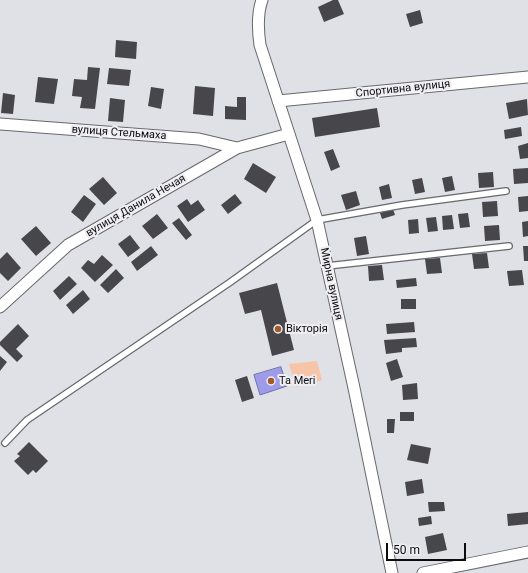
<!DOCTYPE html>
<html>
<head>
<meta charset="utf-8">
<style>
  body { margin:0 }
  #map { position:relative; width:528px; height:573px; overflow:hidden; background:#e0e1e6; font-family:Roboto,sans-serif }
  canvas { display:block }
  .scale { position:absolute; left:386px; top:543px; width:80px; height:18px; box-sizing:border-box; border:2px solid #0c0c0d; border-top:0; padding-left:5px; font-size:12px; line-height:14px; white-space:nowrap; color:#0c0c0d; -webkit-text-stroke:3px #eeeef3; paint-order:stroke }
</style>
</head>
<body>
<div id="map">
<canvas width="528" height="573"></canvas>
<div class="scale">50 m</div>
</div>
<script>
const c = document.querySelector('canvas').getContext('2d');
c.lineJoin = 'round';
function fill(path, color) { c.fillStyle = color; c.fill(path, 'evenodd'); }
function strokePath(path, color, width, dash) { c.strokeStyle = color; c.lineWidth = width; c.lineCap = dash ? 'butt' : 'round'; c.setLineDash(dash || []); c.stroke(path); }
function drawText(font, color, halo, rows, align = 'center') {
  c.font = font + ' Roboto,sans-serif'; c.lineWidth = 4; c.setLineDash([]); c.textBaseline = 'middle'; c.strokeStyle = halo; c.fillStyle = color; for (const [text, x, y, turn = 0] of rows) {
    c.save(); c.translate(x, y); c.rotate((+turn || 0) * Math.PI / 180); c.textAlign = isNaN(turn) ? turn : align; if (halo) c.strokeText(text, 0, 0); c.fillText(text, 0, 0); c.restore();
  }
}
fill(new Path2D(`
  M317 361 322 380 296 387 289 364Z`), '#f6c4a6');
const water = new Path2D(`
  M281 367 287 386 260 395 254 375Z`);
fill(water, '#9e9be9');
strokePath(water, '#7270a7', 1);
fill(new Path2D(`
  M333 0H338L344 14 324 22 318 7Z
  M420 10 423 23 410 27 406 14Z
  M116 40 137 42 136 59 115 57Z
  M88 67 100 68 95 109 80 108 82 97 72 96 74 79 87 80Z
  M109 68 131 70 129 86 107 84Z
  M38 77 58 79 54 104 35 102Z
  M195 86 215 88 213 116 193 114Z
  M151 87 164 89 161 109 148 106Z
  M3 93 15 95 13 114 1 113Z
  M237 97H246V120L225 119V106L237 107Z
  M110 98 125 100 123 122 108 121Z
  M527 99 528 115 509 119 506 103Z
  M377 108 380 127 315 137 312 118Z
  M521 127 522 136 505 139 504 130Z
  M528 143V158L520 159 518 146Z
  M333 149 340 167 331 171 324 152Z
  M253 163 276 177 266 193 244 179Z
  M528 168V183L514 184 513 169Z
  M493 172 494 187 479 188 478 173Z
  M452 176 455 190 445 192 442 178Z
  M103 177 117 193 104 205 89 189Z
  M422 178 425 192 415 194 412 180Z
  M389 184 392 198 382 200 379 187Z
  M356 191 360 205 346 210 341 195Z
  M235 194 242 203 228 214 221 205Z
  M84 195 96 204 83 222 71 212Z
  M528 196V211L519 212 518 197Z
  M187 199 191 205 198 200 205 210 188 222 177 206Z
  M497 201 498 216 483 217 482 202Z
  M393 209 395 215 382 219 380 213Z
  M468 213 470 227 460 228 458 214Z
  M157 214 168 228 153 239 142 226Z
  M452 215 454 229 443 230 442 216Z
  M436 217 438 231 428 232 426 218Z
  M179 218 192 235 186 240 172 223Z
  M418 219 419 233 409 234 408 220Z
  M528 221V236L523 237 522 222Z
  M499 225 500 240 485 241 484 226Z
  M36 226 51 243 36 256 21 239Z
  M130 235 140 248 128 257 118 244Z
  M366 236 369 254 357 256 354 238Z
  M151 246 158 255 137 271 131 262Z
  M523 246H528V261H524Z
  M7 252 21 268 8 281 0 273V259Z
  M487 253 489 268 474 269 472 254Z
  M102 255 113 265 95 282 81 268 88 260 94 264Z
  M440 258 442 273 427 274 425 259Z
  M382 265 384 280 369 281 368 266Z
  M116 269 124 278 108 293 100 285Z
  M522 270 524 285 509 286 507 271Z
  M69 276 77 284 60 300 53 291Z
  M416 278 417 286 397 288 396 280Z
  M277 283 294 350 272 356 261 310 245 314 239 293Z
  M83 290 90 299 73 314 66 305Z
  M401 299H416V309H401Z
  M414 322 415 332 387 334 386 324Z
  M18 324 29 336 16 349 23 356 17 362 0 345V342Z
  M416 338 417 347 402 348V352L386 354 384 340Z
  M0 356 7 362 0 371Z
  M397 359 403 377 391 381 386 363Z
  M247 376 254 398 242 402 235 380Z
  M417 383 418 399 403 400 402 385Z
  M400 412H414V421H400Z
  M387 419H395L394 433H387Z
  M29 442 48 461 36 473 33 470 28 475 14 461 20 456 17 454Z
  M411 444 431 448 428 464 407 460Z
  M422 479 424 493 407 496 405 482Z
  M428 502H444L445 511 429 512Z
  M528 512V524L508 526 507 514Z
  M431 516 432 524 419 526 418 518Z
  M443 533 447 550 428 554 425 537Z`), '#47474b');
const service = new Path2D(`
  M327 266 509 246
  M5 443 27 420 229 283 317 220 402 205 506 191`);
const minor = new Path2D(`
  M262 0C257 14 258 31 260 45L317 220 354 388 392 573
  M278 101 528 77
  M0 124 199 139 237 148
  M0 307 68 245 237 148 289 134
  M423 573 528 552`);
strokePath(service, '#68686d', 8);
strokePath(minor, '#68686d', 13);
strokePath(service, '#fff', 5.5);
strokePath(minor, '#fff', 11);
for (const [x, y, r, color] of [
  [278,329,4,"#9f5b2d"],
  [271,381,4,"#9f5b2d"]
]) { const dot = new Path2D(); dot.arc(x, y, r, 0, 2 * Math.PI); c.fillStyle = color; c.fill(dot); strokePath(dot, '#eeeef3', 1.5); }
drawText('11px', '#0c0c0d', '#eeeef3', [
  ["Спортивна вулиця",403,89,-6],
  ["вулиця Стельмаха",119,133,4],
  ["вулиця Данила Нечая",136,206,-30],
  ["Мирна вулиця",331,284,78]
]);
drawText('11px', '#0c0c0d', '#eeeef3', [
  ["Вікторія",286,329],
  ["Ta Meri",279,381]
], 'left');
</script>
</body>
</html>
